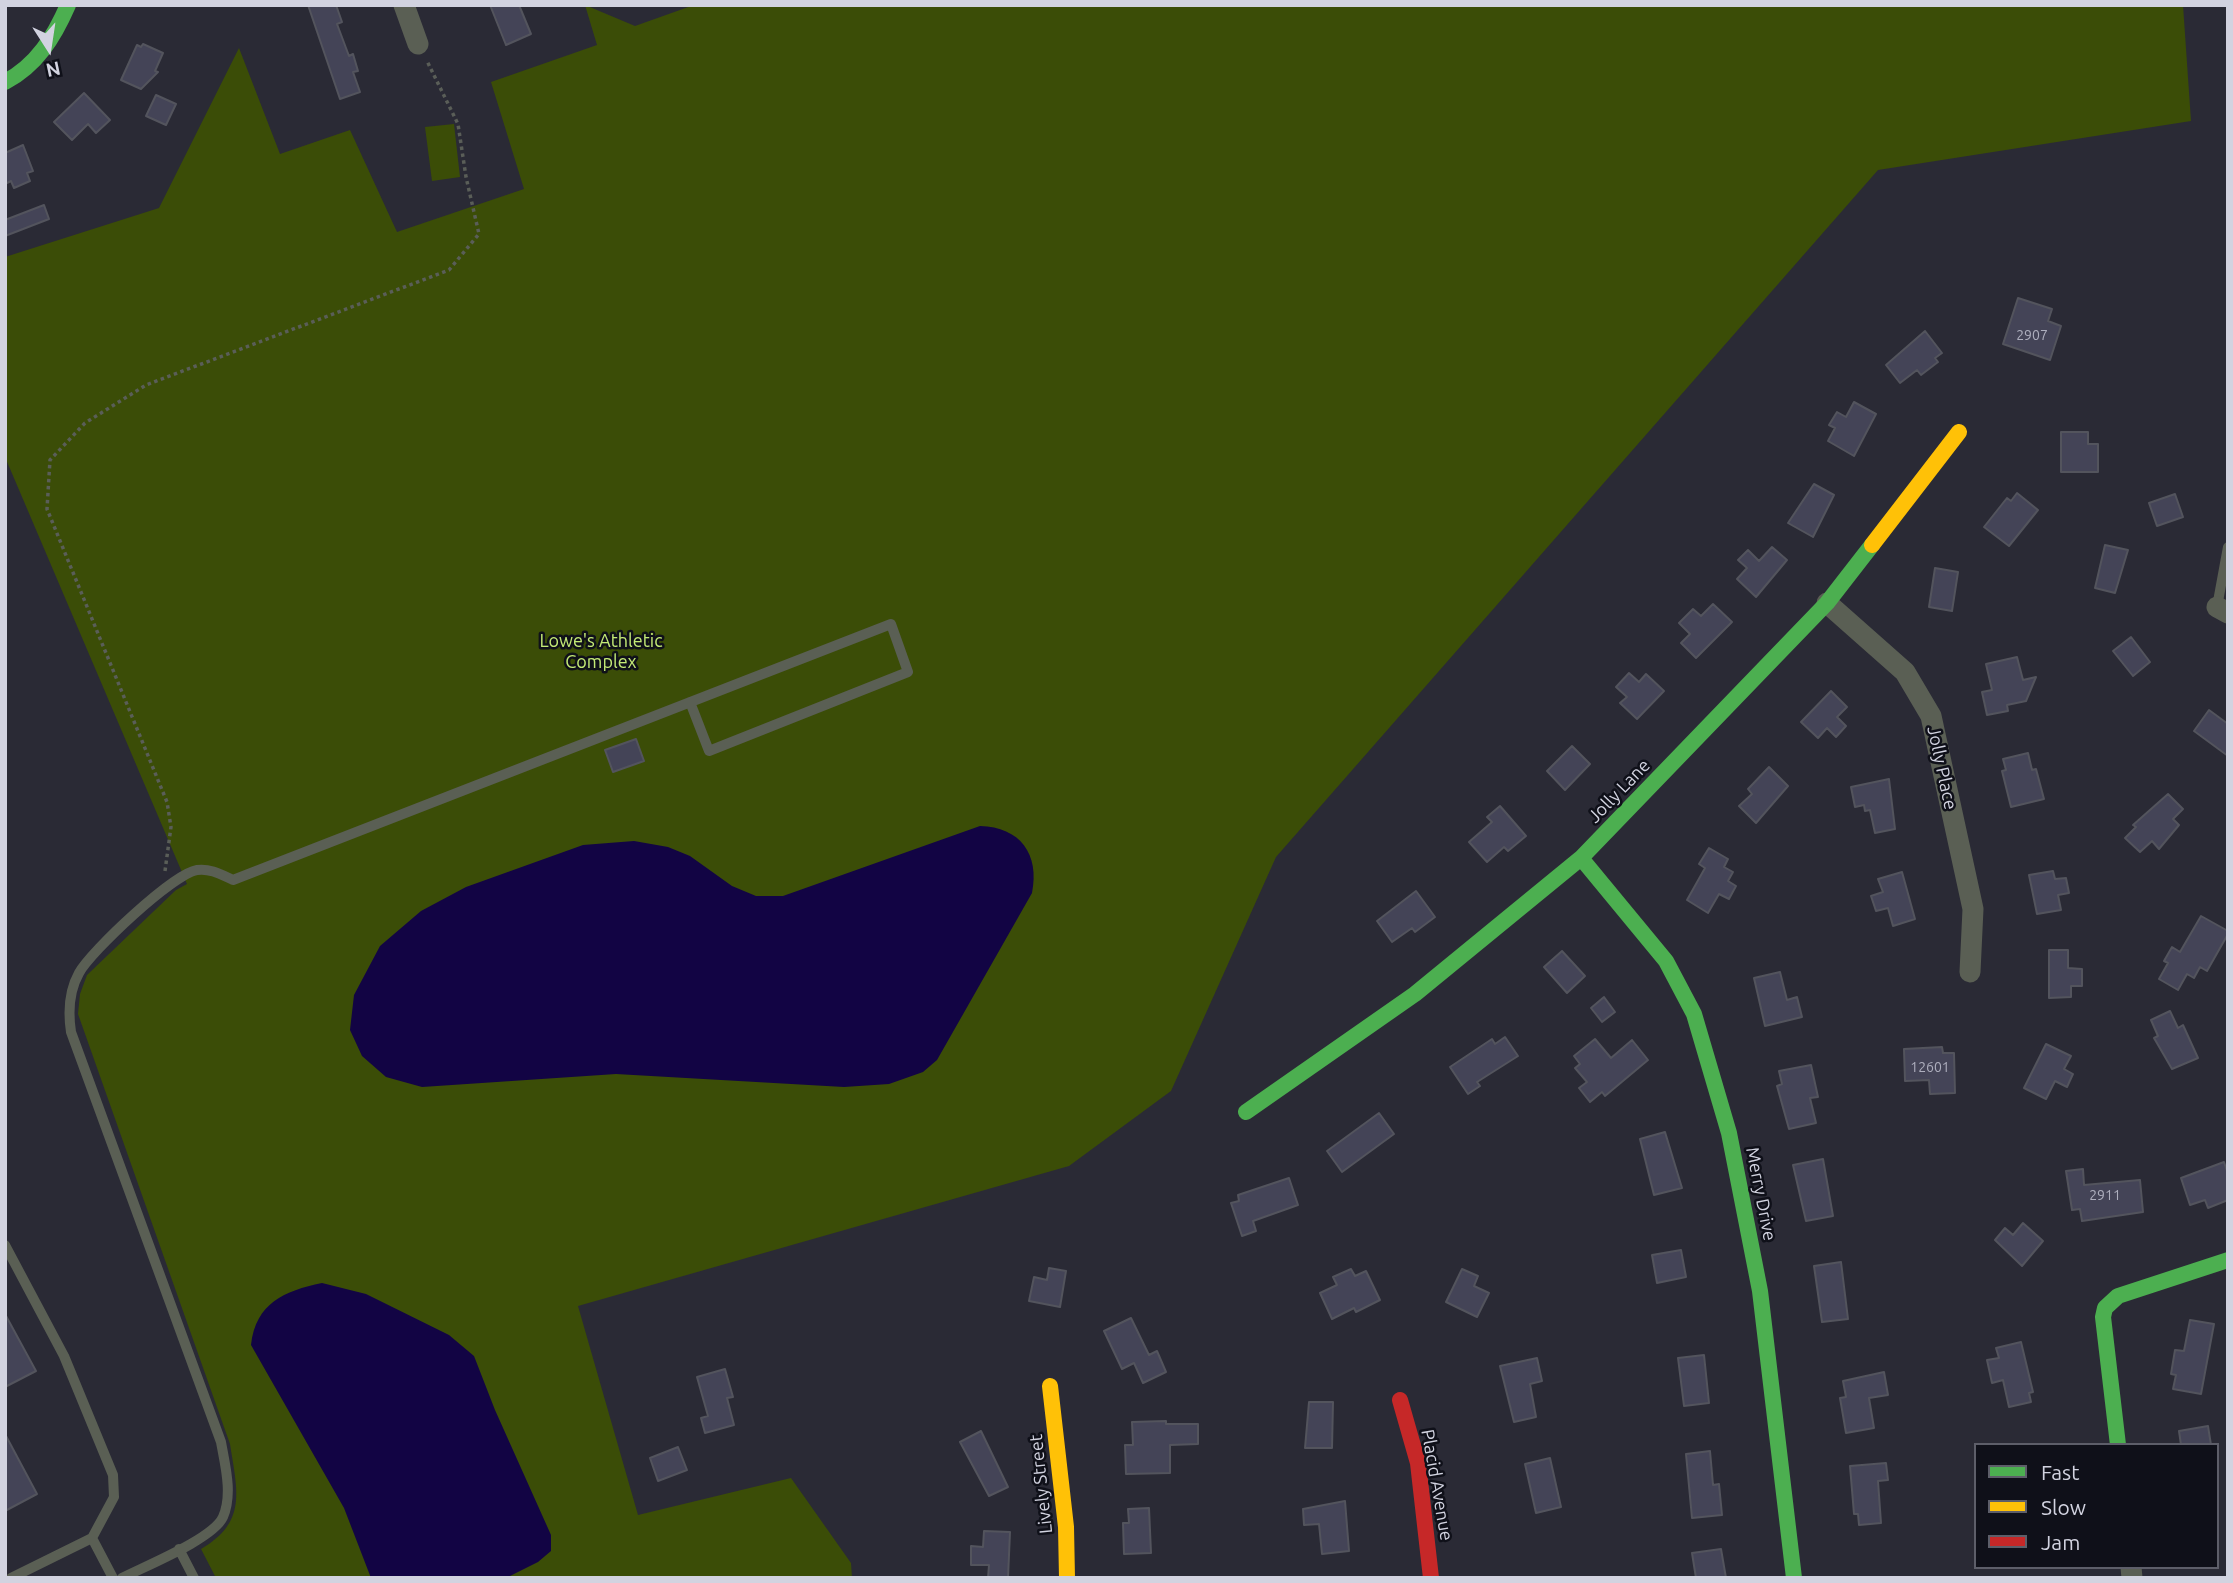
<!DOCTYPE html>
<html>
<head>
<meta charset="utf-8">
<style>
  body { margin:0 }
  #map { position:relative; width:2233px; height:1583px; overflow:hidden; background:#2a2a35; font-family:Ubuntu,sans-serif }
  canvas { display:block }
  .frame { position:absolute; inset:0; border:7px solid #d2d3e0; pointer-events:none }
  .legend { position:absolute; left:1974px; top:1443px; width:245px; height:126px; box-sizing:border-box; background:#0f1019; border:2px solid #5d5e69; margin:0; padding:9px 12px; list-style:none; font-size:21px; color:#d2d3e0 }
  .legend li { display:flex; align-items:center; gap:14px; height:35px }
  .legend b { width:35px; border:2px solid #5d5e69 }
  .north { position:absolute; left:14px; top:14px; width:70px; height:70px; -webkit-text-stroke:5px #0f1019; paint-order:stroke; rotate:168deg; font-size:19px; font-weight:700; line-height:28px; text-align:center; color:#d2d3e0 }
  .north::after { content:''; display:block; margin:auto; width:24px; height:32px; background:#d2d3e0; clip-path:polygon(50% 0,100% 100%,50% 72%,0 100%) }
</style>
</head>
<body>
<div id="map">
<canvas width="2233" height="1583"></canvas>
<div class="frame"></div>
<ul class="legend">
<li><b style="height:9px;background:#4caf50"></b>Fast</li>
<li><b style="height:9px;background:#ffc107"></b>Slow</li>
<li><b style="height:9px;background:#c62828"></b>Jam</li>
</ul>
<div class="north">N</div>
</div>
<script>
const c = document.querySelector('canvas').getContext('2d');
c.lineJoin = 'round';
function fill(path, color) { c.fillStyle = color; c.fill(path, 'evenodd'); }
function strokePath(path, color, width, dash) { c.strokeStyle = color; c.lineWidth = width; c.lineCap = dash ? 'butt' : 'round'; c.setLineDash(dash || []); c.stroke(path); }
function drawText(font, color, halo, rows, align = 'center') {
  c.font = font + ' Ubuntu,sans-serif'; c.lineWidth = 5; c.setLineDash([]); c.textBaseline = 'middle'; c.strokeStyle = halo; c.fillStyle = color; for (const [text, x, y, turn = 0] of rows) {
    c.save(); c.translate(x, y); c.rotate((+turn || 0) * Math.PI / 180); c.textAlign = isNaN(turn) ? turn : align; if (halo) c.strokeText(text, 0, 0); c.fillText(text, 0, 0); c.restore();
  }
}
fill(new Path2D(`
  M585 5 635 26 694 5H2183L2191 121 1878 170 1276 857 1171 1091 1069 1166 578 1306 638 1515 791 1478 851 1563 852 1578H216L201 1549C248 1522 237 1490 230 1444L78 1014 80 994 87 975 176 890 187 884 5 457V257L159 208 239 48 280 154 350 130 397 232 524 189 491 82 597 45Z
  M454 124 460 177 432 181 425 127Z`), '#3b4d07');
fill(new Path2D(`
  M980 826C1020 827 1040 854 1032 893L937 1060 923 1072 889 1084 844 1087 616 1074 422 1087 386 1077 362 1056 350 1030 354 995 380 946 421 911 466 887 583 845 634 841 668 847 690 856 732 886 756 896H783Z
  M322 1283 366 1294 449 1335 474 1356 495 1410 551 1535V1551L538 1562 506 1578H371L344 1508 251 1345C256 1303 284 1291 322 1283Z`), '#120444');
const building = new Path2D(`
  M308 5H336L342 22 337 24 349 56 353 54 358 71 353 72 360 92 340 99Z
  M490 5H519L531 34 506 45Z
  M143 44 163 53 155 71 158 72 141 89 121 80 137 45 141 47Z
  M84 93 110 120 96 133 88 124 72 140 54 122Z
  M156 95 176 104 166 125 146 116Z
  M23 145 33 171 27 173 30 181 14 188 11 181 5 184V153Z
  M44 205 49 219 5 236V220Z
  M2018 298 2052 309 2048 321 2061 326 2050 360 2003 344Z
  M1925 331 1942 353 1935 358 1938 362 1921 375 1917 370 1900 383 1886 365Z
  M1854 402 1876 414 1854 456 1828 441 1835 428 1829 425 1837 412 1846 417Z
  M2061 432H2088V444H2098V472H2061Z
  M1814 484 1834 495 1813 537 1788 523Z
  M2017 493 2038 510 2009 546 1984 527 2007 498 2011 501Z
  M2175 494 2183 517 2157 526 2149 503Z
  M2105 545 2128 550 2115 593 2095 588Z
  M1772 547 1787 560 1756 597 1737 579 1747 568 1738 560 1748 550 1759 561Z
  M1935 568 1958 572 1952 611 1929 607Z
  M1713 604 1732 622 1696 658 1681 643 1690 634 1679 623 1693 609 1701 616Z
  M2131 637 2150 662 2133 676 2113 651Z
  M2017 657 2023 680 2036 677 2026 701 2007 705 2008 711 1987 715 1982 692 1992 690 1986 664Z
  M1629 673 1639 682 1646 674 1664 691 1637 719 1620 703 1627 697 1616 687Z
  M1831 691 1847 707 1837 717 1846 726 1836 737 1827 728 1818 738 1801 722Z
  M2209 710 2228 724V756L2194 731Z
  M636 739 644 761 613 772 605 750Z
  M1572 746 1590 764 1565 790 1547 771Z
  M2028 753 2032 770 2036 769 2044 799 2011 807 2002 771 2006 770 2003 759Z
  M1769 767 1788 786 1756 823 1739 806 1752 794 1748 789Z
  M1889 779 1895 829 1875 833 1870 810 1865 811 1864 805 1855 807 1851 787Z
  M2168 794 2183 809 2173 819 2179 825 2159 849 2152 841 2140 852 2125 838 2136 827 2133 825Z
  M1500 806 1526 836 1508 851 1504 847 1487 862 1469 842 1492 822 1487 817Z
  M1709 848 1728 859 1724 867 1733 872 1728 881 1736 886 1729 899 1719 894 1708 913 1687 900 1705 868 1699 864Z
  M2053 871 2055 879 2066 878 2069 893 2058 895 2061 910 2037 914 2029 875Z
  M1902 872 1915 919 1893 926 1888 908 1876 911 1871 896 1883 892 1878 879Z
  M1416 891 1435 917 1415 932 1412 928 1392 942 1377 921Z
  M2201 916 2228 931V934L2207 971 2200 967 2194 978 2187 974 2178 990 2159 979 2168 963 2164 961 2172 947 2180 952Z
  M2049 950H2068V968L2082 969V986H2071V997L2049 998Z
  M1562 951 1585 976 1567 993 1544 967Z
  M1780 972 1787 1000 1797 997 1802 1017 1765 1026 1754 978Z
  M1604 997 1615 1012 1602 1022 1591 1008Z
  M2170 1011 2178 1028 2183 1025 2198 1058 2172 1069 2154 1038 2158 1036 2151 1020Z
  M1505 1037 1518 1056 1477 1082 1480 1086 1468 1094 1450 1067 1492 1039 1495 1044Z
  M1595 1039 1611 1058 1632 1040 1648 1060 1605 1096 1602 1092 1590 1102 1579 1088 1587 1082 1575 1068 1580 1064 1574 1056Z
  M2046 1044 2071 1056 2064 1069 2073 1074 2067 1087 2055 1081 2046 1099 2024 1088Z
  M1942 1047 1943 1053H1954L1955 1093 1930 1094 1929 1080 1905 1081 1904 1049Z
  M1811 1065 1818 1097 1810 1098 1816 1123 1789 1129 1777 1086 1782 1084 1779 1071Z
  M1379 1113 1394 1134 1342 1172 1327 1151Z
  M1665 1132 1682 1188 1654 1195 1640 1139Z
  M1823 1159 1833 1216 1806 1221 1793 1165Z
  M2224 1162 2228 1174V1200L2208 1208 2205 1200 2190 1205 2181 1178Z
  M2083 1169 2084 1185 2140 1180 2143 1212 2082 1221 2080 1209 2072 1210 2066 1171Z
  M1289 1178 1298 1205 1253 1221 1256 1231 1242 1236 1231 1203 1239 1201 1238 1195Z
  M2023 1223 2043 1241 2022 1266 1995 1240 2005 1228 2013 1235Z
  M1681 1250 1686 1277 1657 1283 1652 1255Z
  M1841 1262 1848 1319 1822 1322 1814 1266Z
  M1049 1268 1066 1271 1060 1307 1029 1301 1034 1277 1047 1280Z
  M1351 1269 1355 1276 1366 1271 1380 1300 1356 1312 1354 1308 1332 1319 1320 1293 1337 1285 1333 1277Z
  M1462 1269 1478 1276 1474 1286 1489 1293 1477 1317 1446 1302Z
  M5 1314 36 1371 5 1387Z
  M1131 1318 1149 1355 1157 1351 1166 1372 1143 1383 1134 1363 1122 1369 1104 1331Z
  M2190 1320 2214 1324 2201 1394 2173 1389 2176 1375 2171 1374 2175 1350 2184 1351Z
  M2021 1342 2033 1392 2029 1393 2031 1402 2009 1407 2003 1380 1992 1383 1987 1360 1999 1358 1996 1348Z
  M1704 1355 1709 1403 1684 1406 1678 1358Z
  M1537 1358 1542 1381 1530 1384 1536 1417 1514 1422 1500 1366Z
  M725 1369 733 1397 727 1398 734 1425 705 1433 701 1418 708 1416 697 1377Z
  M1884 1372 1888 1395 1869 1398 1874 1428 1846 1433 1840 1398 1846 1397 1843 1381Z
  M1309 1402H1333L1332 1448H1305Z
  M1166 1421V1424H1198V1444L1170 1445V1473L1126 1474 1125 1445H1133L1132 1422Z
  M2208 1426 2211 1445H2181L2179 1431Z
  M981 1431 1008 1487 989 1496 960 1442Z
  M5 1434 37 1494 5 1511Z
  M678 1447 687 1470 658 1481 650 1458Z
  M1710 1451 1713 1485 1719 1484 1722 1515 1692 1518 1686 1454Z
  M1550 1458 1561 1507 1536 1513 1525 1464Z
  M1886 1463 1888 1480 1878 1481 1881 1523 1859 1525 1858 1514H1854L1850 1466Z
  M1345 1501 1349 1551 1322 1554 1319 1524 1304 1525 1303 1509Z
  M1149 1508 1151 1553 1124 1554 1123 1523H1129L1128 1509Z
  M984 1531 1010 1532 1008 1578H988L989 1565H971V1546L983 1547Z
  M1721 1549 1726 1578H1696L1692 1553Z`);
fill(building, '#444457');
strokePath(building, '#53545d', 2);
strokePath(new Path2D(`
  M165 871 171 827 167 802 47 509 50 460 85 423 146 385 449 270 479 234 466 177 458 124 427 61`), '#5a5e58', 3.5, [3.5, 3.5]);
strokePath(new Path2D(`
  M2217 607 2228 547
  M5 1245 64 1356 113 1475 114 1497 92 1538 113 1578
  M179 1549 194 1578
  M11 1578 92 1538
  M122 1578C145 1566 213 1539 223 1517 233 1494 225 1465 221 1442L71 1032C68 1012 69 991 79 973 91 951 173 874 197 870 210 868 222 875 233 880L891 624 908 672 709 751 690 702`), '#5a5f54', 10);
strokePath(new Path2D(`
  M404 5 418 44
  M1827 603 1905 672 1931 716 1973 909 1970 972
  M2217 607 2228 613
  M2131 1567 2132 1578`), '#5a5f54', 21);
strokePath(new Path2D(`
  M5 82C37 65 54 37 68 5
  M1581 858 1666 961 1694 1014 1729 1133 1760 1291 1794 1578
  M1246 1112 1415 994 1581 858 1827 603 1872 545
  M2118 1445 2103 1317 2105 1308 2118 1296 2228 1260`), '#4caf50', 16);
strokePath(new Path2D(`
  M1872 545 1959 432
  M1050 1386 1066 1527 1067 1578`), '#ffc107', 16);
strokePath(new Path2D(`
  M1400 1400 1418 1463 1431 1578`), '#c62828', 16);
drawText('14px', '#aeafbe', null, [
  ["2907",2032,335],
  ["12601",1930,1067],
  ["2911",2105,1195]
]);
drawText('18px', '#c4ea76', '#0f1019', [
  ["Lowe's Athletic",601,641],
  ["Complex",601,662]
]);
drawText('18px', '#d2d3e0', '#0f1019', [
  ["Jolly Place",1942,768,78],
  ["Jolly Lane",1619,791,-46],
  ["Merry Drive",1761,1194,79],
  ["Lively Street",1041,1484,-96],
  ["Placid Avenue",1437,1485,80]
]);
</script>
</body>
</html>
